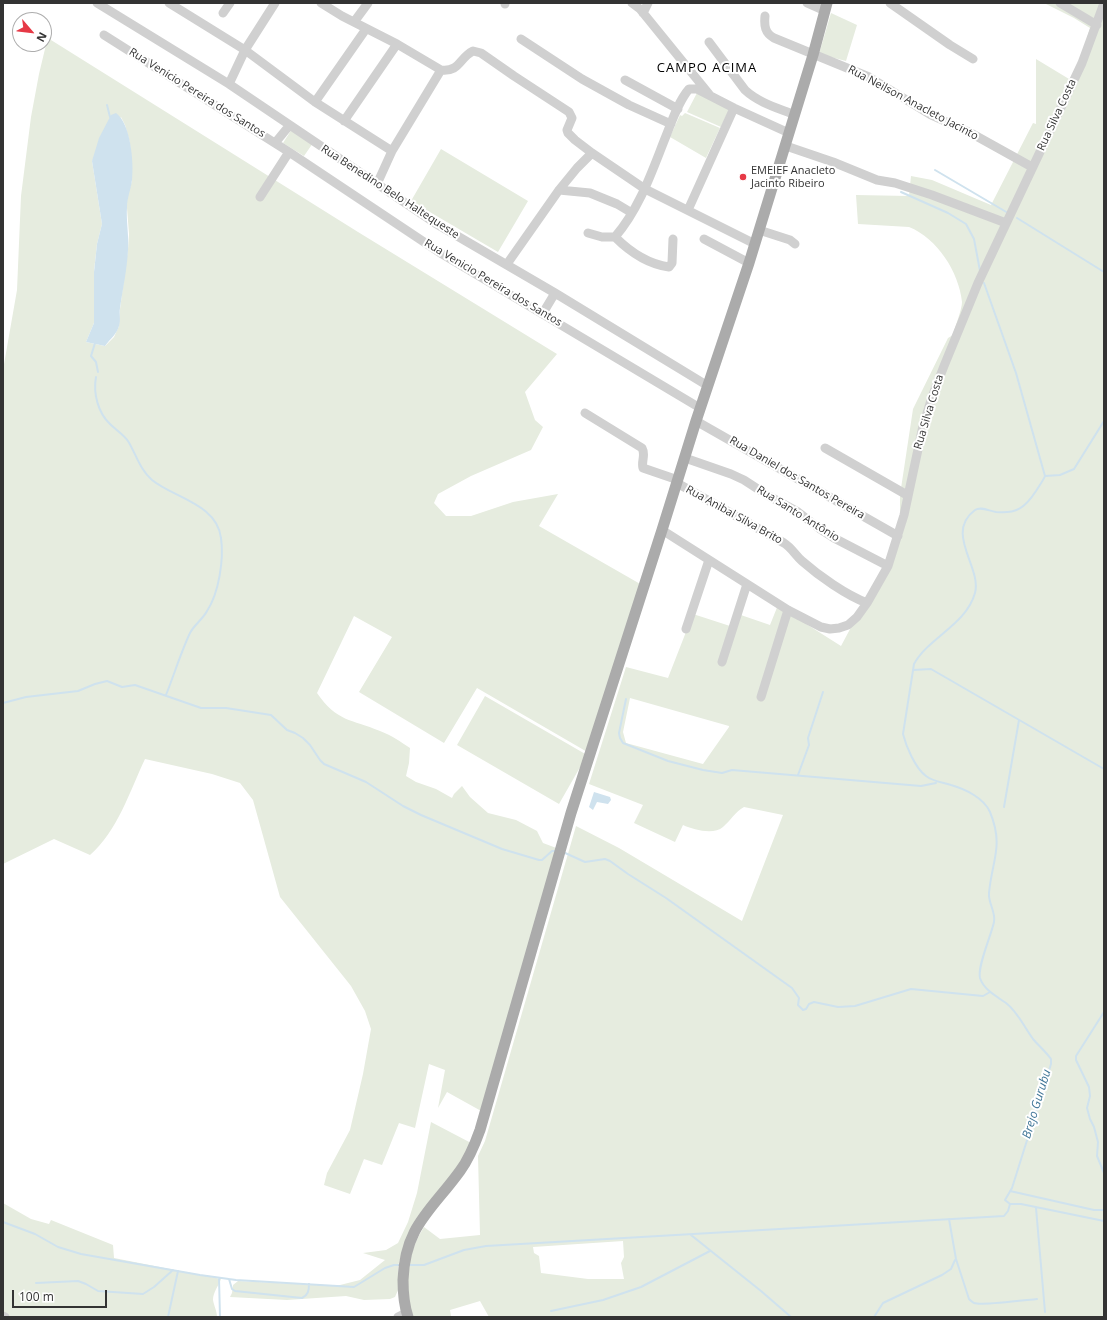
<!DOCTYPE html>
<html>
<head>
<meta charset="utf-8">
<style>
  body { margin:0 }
  #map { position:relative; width:1107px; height:1320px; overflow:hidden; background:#fff; font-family:"Open Sans",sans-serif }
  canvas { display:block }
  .frame { position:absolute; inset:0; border:4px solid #333; pointer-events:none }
  .north { position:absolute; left:12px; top:12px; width:40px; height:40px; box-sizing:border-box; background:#fff; border:1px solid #adadad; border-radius:50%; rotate:118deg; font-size:11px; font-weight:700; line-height:16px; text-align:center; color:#333 }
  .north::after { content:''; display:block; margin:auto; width:14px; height:18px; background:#e63946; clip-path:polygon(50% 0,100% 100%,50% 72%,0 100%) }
  .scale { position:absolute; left:12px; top:1290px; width:95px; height:18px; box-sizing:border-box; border:2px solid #333; border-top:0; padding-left:5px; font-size:12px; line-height:14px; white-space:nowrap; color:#333; -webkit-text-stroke:3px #fff; paint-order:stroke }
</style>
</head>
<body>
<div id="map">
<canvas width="1107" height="1320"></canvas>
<div class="frame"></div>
<div class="north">N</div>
<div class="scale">100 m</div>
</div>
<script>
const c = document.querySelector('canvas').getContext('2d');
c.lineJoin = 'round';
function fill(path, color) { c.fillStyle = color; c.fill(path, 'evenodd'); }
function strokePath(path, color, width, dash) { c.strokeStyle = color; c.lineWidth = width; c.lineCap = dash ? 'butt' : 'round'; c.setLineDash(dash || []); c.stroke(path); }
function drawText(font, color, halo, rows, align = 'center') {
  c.font = font + ' "Open Sans",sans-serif'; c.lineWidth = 4; c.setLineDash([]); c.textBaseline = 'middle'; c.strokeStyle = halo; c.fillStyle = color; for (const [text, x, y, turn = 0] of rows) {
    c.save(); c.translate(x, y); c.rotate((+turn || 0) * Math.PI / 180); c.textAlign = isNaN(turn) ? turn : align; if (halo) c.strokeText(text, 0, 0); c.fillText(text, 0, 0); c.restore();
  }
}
fill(new Path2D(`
  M1044 3H1104V1317H489L480 1301 450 1310 451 1316 449 1317H413C411 1310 409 1303 408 1296 405 1272 411 1247 424 1227L440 1239 480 1235 478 1156 485 1141 576 826 619 848 742 921 783 815 744 807C735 812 731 820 723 827 714 835 694 830 683 825L675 842 634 823 643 805 589 784 626 667 668 678 693 614 730 626 735 613 770 625 778 605 792 615 841 646 903 530 900 523V495L913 409 948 338 953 335C955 326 962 310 962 302 959 272 937 238 909 227L858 224 856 195 909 196 911 176 932 180 991 205 1033 123 1036 124V59L1074 82 1090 28 1074 18ZM630 698 729 726V727L703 764 626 743 623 732ZM623 1241 624 1257 621 1263 624 1279H588L541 1273 539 1256 534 1253 533 1247Z
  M831 13 857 25 846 61 819 54Z
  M50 28 51 40 358 232 557 354 525 392 535 420 543 427 531 450 471 476 438 494 434 503 446 516H471L513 502 558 494 539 526 642 585 589 753 477 688 444 743 359 692 392 637 354 616 317 693C337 722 351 719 380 731 391 735 401 742 410 748L409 763 406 776 416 782 436 789 452 798 454 794 462 786 470 797 488 813 516 820 537 831 543 843 559 849 483 1112 447 1092 438 1108 445 1070 429 1064 415 1128 399 1123 382 1165 364 1159 350 1194 324 1185 327 1173 350 1130 363 1074 371 1029 365 1011 351 986 280 897 253 800 240 783 212 774 145 759C130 791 117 832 90 855L54 839 3 864V370L17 290 21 196 31 117 39 74ZM121 117 125 125 130 143 132 181 127 197V208L129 234 128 249 120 309 119 326 114 337 105 346 86 342 94 323V271L97 244 102 224 92 161Z
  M698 91 730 107 721 127 687 112Z
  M685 113 720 128 706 158 670 137 680 115 682 116Z
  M292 129 313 143 304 156 283 143Z
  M441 149 528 201 498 252 411 201Z
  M485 696 587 755 559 804 457 745Z
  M431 1122 473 1144 405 1243 398 1266V1290L395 1297 390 1299 364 1300 346 1296 287 1300 230 1297 232 1293 233 1285 238 1281 336 1286 360 1280 385 1260 363 1253 386 1250 398 1243 408 1222 417 1193Z
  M3 1203 31 1219 49 1224 51 1220 113 1245 114 1258 221 1279C219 1285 213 1292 213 1300 214 1306 217 1311 217 1317H3Z`), '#e6ecdf');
fill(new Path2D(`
  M116 113C131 124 134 163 132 180 131 189 127 198 127 207 126 221 129 235 128 250 127 269 123 288 120 308 119 314 121 320 119 326 117 334 110 339 105 346L86 342 94 323V272L97 244 102 224 92 161 99 138 111 115Z
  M594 792 610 797 611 800 608 804 597 802 593 810 589 807Z`), '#cfe2ee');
strokePath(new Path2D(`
  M107 105 110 117
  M935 170 1008 213
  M901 192 948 213 966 224 974 239 980 271
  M1017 218 1104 272
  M984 283 1016 373 1045 476
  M95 343 91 356 96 362 98 372
  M96 377C93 393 98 413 110 424 116 430 123 434 128 441 136 454 140 470 152 480 174 498 217 504 221 538 224 559 219 593 207 611 203 619 194 625 190 633 181 652 174 675 166 695
  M1045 476C1043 481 1039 486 1036 491 1025 508 1016 514 996 512 989 511 981 506 975 510 944 533 982 567 975 593 966 625 929 637 914 664L903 734C906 746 915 768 926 776 934 782 942 782 951 785 965 789 984 798 990 812 1004 846 992 860 989 893 988 903 996 912 994 922 991 936 977 967 980 978 984 990 996 996 1006 1003 1018 1012 1024 1027 1033 1039 1039 1046 1046 1052 1051 1059V1064L1012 1188 1005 1200 1010 1204H1021L1104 1221
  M1045 476 1060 475 1074 469 1104 421
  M913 670 931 669 1104 769
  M626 699 619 733 620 738 623 743 668 761 703 770 722 773 732 770 921 786 936 783
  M3 703 26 697 78 691 95 684 107 681 122 687 135 685 201 708H226L271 715 287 730 295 733 303 738 310 745 320 760 324 764 366 782 403 806 421 815 502 849 539 860H542L552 851H557
  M798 775 809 745 808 738 823 692
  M1004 807 1019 720
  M563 852 585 862 605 859 610 861 628 874 666 898 792 988 799 998 798 1005 803 1010 806 1009 809 1004 814 1002 838 1007 855 1006 911 989 983 996 990 992
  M1104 1012 1076 1056V1060L1089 1087 1090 1096 1087 1108 1090 1119 1094 1127 1098 1142 1097 1156 1104 1173
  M1010 1191 1094 1210H1104
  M1036 1208 1045 1312
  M949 1219 956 1259 969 1299C971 1301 972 1302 974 1303 982 1306 1026 1300 1037 1299
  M3 1222 35 1234 58 1247 81 1254 200 1275 236 1280 354 1287 385 1268 394 1265H401
  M691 1235 761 1291 791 1317
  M407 1265H424L464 1250 486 1246 1004 1216 1008 1211 1010 1204
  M219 1278 220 1317
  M229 1279 232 1289 235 1291 302 1298C308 1295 309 1291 309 1284
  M36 1283 78 1281 86 1284 98 1291 143 1294 154 1287 173 1270
  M551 1311 603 1300 641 1287 710 1251
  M168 1317 178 1271
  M874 1317 883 1303 942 1275 951 1269 955 1260`), '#cfe2ee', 2);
strokePath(new Path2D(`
  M97 3 229 84 435 223 555 293 708 386
  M169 3 245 50 315 102 392 151
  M321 3 342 16 397 44 441 70C460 72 459 58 473 51L481 53 514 76 569 112 572 118 567 130 568 133 575 140 592 153 645 189 755 244
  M632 3 640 9 709 94
  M807 3 825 11
  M890 3 950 45 973 59
  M1060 3 1097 25
  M505 4V3
  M223 13 230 3
  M643 13 648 3
  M765 16C764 26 765 33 774 38L869 77 931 115 969 132 1032 167
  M354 22 368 3
  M104 35 289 152 442 254 700 408
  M521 39 582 79 629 105 671 124
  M709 42 745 90C759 103 778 108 795 115
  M625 80 678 109
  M229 84 245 50 275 3
  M315 102 366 29
  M344 121 397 44
  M275 143 289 126
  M786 146 833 162 877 180 895 183 932 195 1006 223
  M377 184 392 151 441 70
  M559 190 590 193 617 204 632 213
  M260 197 289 152
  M688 210 734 108
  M759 230 790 240 795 244
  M588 233 602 237H615C640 208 652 171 666 136 672 121 678 102 689 89H697L734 108 789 133
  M615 237C630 252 647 264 669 267L672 263 673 239
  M704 239 749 263
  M507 264 559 190 577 168 592 153
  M543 313 555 293
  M585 413 642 448C646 455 641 461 643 468L678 480
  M696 421 898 536
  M825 448 907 495
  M685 458 731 474 744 480 767 495 798 512 820 529 834 538 888 566
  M677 483 784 543C792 548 795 555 802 561 819 576 846 595 867 603
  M662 530 788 610 821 627 830 629 839 628 848 625 857 617 867 603 888 566 904 515 923 426 932 397 944 366 978 283 1082 63 1104 3
  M686 629 709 560
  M722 662 747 584
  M761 697 788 610
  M3 1316 5 1317
  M398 1317 406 1313`), '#d0d0d0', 9);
strokePath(new Path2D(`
  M408 1317C404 1305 403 1293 403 1280 405 1226 431 1211 460 1171 469 1159 475 1144 480 1130L571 813 662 530 696 421 749 263 813 55 827 3`), '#ababab', 11);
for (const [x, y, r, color] of [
  [743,177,4,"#e63946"]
]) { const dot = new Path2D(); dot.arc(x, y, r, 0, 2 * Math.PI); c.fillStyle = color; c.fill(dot); strokePath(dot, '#fff', 1.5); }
drawText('11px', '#333', '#fff', [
  ["Rua Venicio Pereira dos Santos",197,93,32],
  ["Rua Neilson Anacleto Jacinto",913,103,28],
  ["Rua Silva Costa",1057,115,-65],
  ["Rua Benedino Belo Haltequeste",390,192,33],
  ["Rua Venicio Pereira dos Santos",493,283,31],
  ["Rua Silva Costa",929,412,-73],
  ["Rua Daniel dos Santos Pereira",797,478,30],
  ["Rua Santo Antônio",798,514,32],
  ["Rua Anibal Silva Brito",734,515,29]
]);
drawText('11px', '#333', '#fff', [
  ["EMEIEF Anacleto",751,171],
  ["Jacinto Ribeiro",751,184]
], 'left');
drawText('italic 12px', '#3f7597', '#fff', [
  ["Brejo Gurubu",1037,1104,-73]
]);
c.letterSpacing = '1px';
drawText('13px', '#000', '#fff', [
  ["CAMPO ACIMA",707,68]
]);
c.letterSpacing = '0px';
</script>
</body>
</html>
